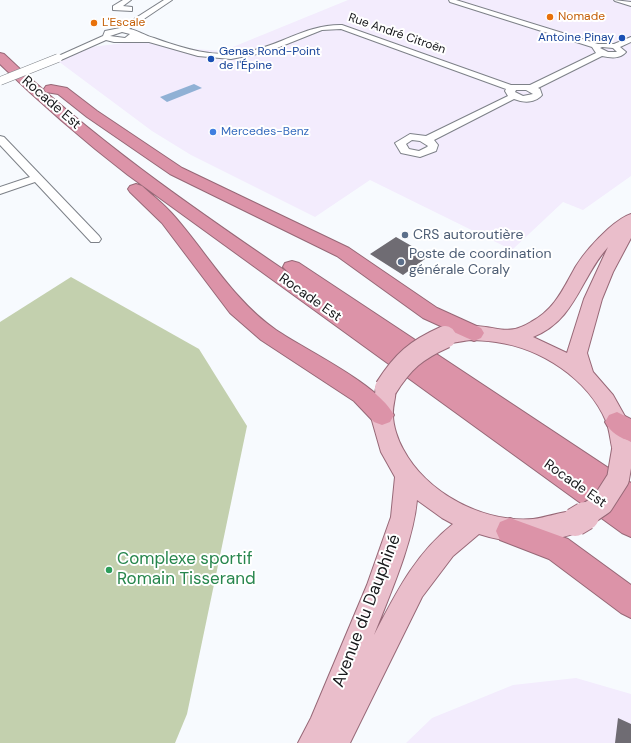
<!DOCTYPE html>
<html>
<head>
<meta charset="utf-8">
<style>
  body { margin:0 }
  canvas { display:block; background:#f7fafe }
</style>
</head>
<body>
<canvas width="631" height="743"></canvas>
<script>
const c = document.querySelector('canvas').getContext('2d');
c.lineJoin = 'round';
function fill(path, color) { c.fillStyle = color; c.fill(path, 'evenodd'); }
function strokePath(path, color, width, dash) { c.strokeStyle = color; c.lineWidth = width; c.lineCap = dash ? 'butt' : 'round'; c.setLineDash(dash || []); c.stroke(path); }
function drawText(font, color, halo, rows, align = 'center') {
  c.font = font + ' "DM Sans",sans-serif'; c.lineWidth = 4; c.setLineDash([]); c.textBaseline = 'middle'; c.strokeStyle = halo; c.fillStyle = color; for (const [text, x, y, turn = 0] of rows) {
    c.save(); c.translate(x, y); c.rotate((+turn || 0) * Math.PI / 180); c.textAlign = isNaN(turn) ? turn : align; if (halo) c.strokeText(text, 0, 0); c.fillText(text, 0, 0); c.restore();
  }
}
fill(new Path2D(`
  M348 0H631V176L583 210 563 202 512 250 370 180 315 217 191 155 152 131 58 61 91 47 133 42 140 38 180 48 223 51Z
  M576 678 631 694V743H406L432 718 513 685Z`), '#f3ecfd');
fill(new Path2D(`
  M71 277 199 349 247 426 187 714 175 743H0V322Z`), '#c3d0ae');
fill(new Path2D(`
  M194 84 202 88 167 102 160 97Z`), '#90b1d5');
fill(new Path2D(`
  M396 237 429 256 403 275 370 254Z
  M618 718 631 724V743H615Z`), '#6f6c73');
const minor = new Path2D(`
  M123 0H131L123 6 132 7V11L113 10V6Z
  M164 0H172L129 29C137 30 146 36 154 38 184 49 215 58 246 52 280 46 307 24 342 25L511 85H530L596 53 592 47 450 2 449 0H456L598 44H614L631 37V42L620 47 626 52C620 59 611 58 602 56L538 88 540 89 542 95C535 103 524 103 514 99L434 140 438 145 436 151 420 157 401 153 395 143 410 134 426 136 508 96 505 91 506 89 341 29 322 30 267 52 231 59 198 56 149 42H114L106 40 61 60 54 58 103 36 105 31 120 28ZM122 32 130 34 125 38 110 36ZM602 47 613 48 617 52H608L600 48ZM516 90H526L533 94 523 96 515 92ZM412 140 420 141 428 146 427 147 419 151 409 149 406 144Z
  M614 0 631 2V6L615 1Z
  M0 136 4 137 99 236 101 239 99 242H91L35 182 0 194V187L30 177 0 145Z`);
const major = new Path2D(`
  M631 214V238L613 272 602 299 587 353 593 372 613 395 627 420 631 434V457L623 460 615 457C610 446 611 433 606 421 588 379 541 348 496 342 488 341 479 340 471 340 460 341 449 345 438 342L435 337 438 332C449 329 463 326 475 326 499 327 508 336 531 322 555 309 563 289 576 266 585 252 596 240 608 229 615 223 622 217 631 214ZM608 247 584 299 567 353 533 337C576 320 580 278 608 247Z
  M386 380 393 382C399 393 392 403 393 415 393 426 398 440 403 449 427 494 484 523 533 519 544 518 567 510 575 511 578 511 581 513 584 514L587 522 584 530C549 544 515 546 479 534L453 556 422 597 350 743H298L311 718 367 585 391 517 395 477 381 452 371 417 376 388 379 382ZM417 500 442 518 453 524C415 554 396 593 374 635 390 594 413 543 417 500Z`);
const highway = new Path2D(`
  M0 53 4 54C92 138 190 206 290 274L283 267 285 263 292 261 299 263 631 483V537L622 533 128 175C83 140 40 103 0 64Z
  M51 85 67 88 97 111 182 168 349 248 437 308 481 328 484 333 481 338 474 341 467 338 423 318 337 256 170 174 87 117 58 94 46 92 44 89 46 86Z
  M136 184 142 186C153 196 165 205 175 217 208 255 234 301 276 330 307 351 378 384 394 415L390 422 382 425 374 422 354 401 261 340 230 313 162 223 130 192 128 189 130 186Z
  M617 412 631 419V442C620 438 610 432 605 422L609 415Z
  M510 518 568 539 631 585V618L621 613 549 559 500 540 496 531 500 522Z`);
strokePath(minor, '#7d8188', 2);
strokePath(major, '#976877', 2);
strokePath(highway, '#976877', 2);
fill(minor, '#fff');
fill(major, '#eabecb');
fill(highway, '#dc93a8');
const minorBridge = new Path2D(`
  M0 81 58 58`);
const majorBridgeFar2 = new Path2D(`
  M443 338 445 337`);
const majorBridgeFar1 = new Path2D(`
  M386 388C403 361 416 350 445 337
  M583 517 602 504 618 479 623 450`);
const majorBridge = new Path2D(`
  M575 522 585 516`);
strokePath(minorBridge, '#7d8188', 9, []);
strokePath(majorBridgeFar2, '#976877', 18, []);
strokePath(majorBridgeFar1, '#976877', 24, []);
strokePath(majorBridge, '#976877', 30, []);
strokePath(minorBridge, '#fff', 8);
strokePath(majorBridgeFar2, '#eabecb', 17);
strokePath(majorBridgeFar1, '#eabecb', 22);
strokePath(majorBridge, '#eabecb', 28);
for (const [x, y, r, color] of [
  [550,17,4,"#e8710a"],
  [94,23,4,"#e8710a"],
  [622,38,4,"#1a4fb4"],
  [211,59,4,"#1a4fb4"],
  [213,132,4,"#3f7fe0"],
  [405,235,4,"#5c6f8a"],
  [401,262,4,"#5c6f8a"],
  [109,570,4,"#2e9e5b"]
]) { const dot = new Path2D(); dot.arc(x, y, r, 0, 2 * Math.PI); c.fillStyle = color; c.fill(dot); strokePath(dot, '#fff', 1.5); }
drawText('12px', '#c56008', '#fff', [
  ["Nomade",558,17],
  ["L'Escale",102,23]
], 'left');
drawText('12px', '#17181b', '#fff', [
  ["Rue André Citroën",397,34,19]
]);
drawText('12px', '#164399', '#fff', [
  ["Antoine Pinay",614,38],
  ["Genas Rond-Point",219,52,"left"],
  ["de l'Épine",219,66,"left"]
], 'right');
drawText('12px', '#366cbe', '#fff', [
  ["Mercedes-Benz",221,132]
], 'left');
drawText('14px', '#17181b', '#fff', [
  ["Rocade Est",51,103,41],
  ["Rocade Est",310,298,35],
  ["Rocade Est",575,484,35]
]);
drawText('14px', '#4e5e75', '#fff', [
  ["CRS autoroutière",413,235],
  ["Poste de coordination",409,254],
  ["générale Coraly",409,270]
], 'left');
drawText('17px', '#27864d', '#fff', [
  ["Complexe sportif",117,560],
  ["Romain Tisserand",117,580]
], 'left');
drawText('17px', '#17181b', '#fff', [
  ["Avenue du Dauphiné",367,611,-69]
]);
</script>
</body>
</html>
